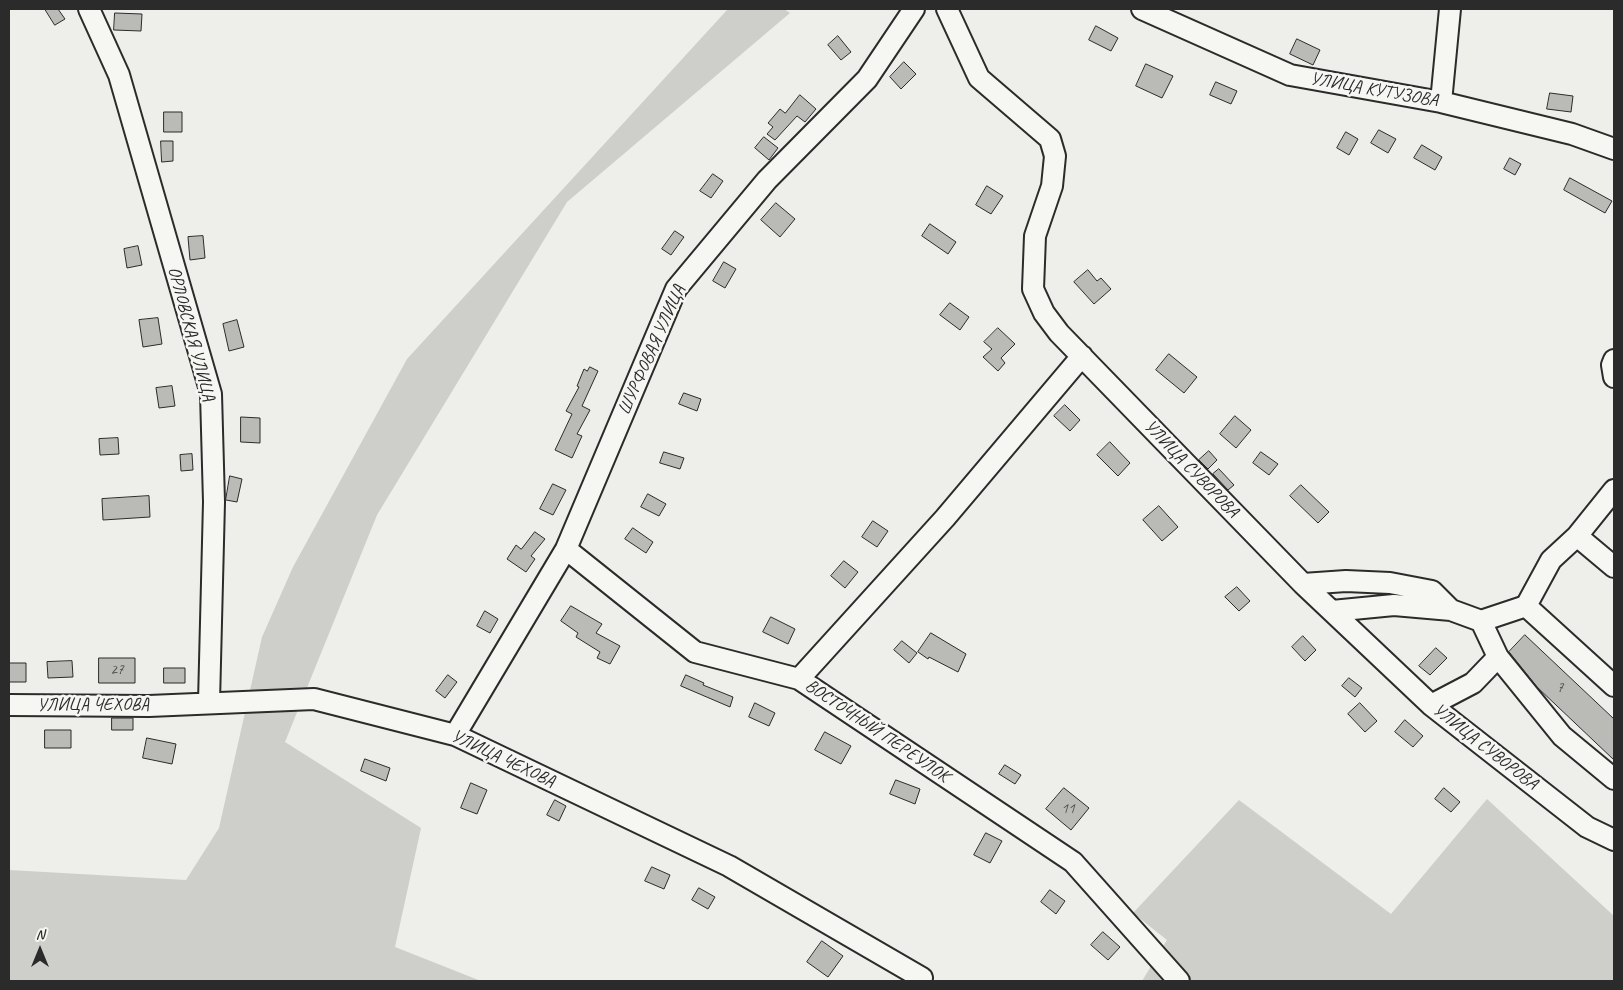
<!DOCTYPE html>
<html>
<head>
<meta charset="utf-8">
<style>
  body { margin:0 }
  #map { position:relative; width:1623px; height:990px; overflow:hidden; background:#eeeeea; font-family:Caveat,sans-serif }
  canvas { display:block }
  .frame { position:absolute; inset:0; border:10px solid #2b2b2b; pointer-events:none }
  .north { position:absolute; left:15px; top:925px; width:50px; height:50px; -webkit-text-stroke:4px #f6f6f2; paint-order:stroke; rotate:0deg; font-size:14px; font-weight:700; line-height:20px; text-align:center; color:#2b2b2b }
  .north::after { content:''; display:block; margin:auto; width:18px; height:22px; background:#2b2b2b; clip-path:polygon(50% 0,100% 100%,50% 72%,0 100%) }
</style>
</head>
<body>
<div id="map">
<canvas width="1623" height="990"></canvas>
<div class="frame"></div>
<div class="north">N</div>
</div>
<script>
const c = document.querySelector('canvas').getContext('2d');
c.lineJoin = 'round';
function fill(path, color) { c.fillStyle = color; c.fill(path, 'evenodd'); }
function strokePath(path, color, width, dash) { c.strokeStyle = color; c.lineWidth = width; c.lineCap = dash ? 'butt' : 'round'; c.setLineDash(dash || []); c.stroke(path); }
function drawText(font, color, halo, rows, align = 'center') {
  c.font = font + ' Caveat,sans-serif'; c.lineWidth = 5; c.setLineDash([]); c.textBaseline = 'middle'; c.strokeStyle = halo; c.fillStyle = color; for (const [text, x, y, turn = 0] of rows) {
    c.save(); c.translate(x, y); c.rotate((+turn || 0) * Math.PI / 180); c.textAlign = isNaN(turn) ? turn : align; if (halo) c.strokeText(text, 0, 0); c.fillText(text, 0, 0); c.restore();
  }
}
fill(new Path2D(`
  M728 9H784L790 13 567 202 377 515 285 742 421 828 395 947 481 981H9V870L186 880 219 828 262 637 293 567 407 359Z
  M1487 799 1614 916V981H1142L1167 940 1133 913 1239 800 1391 914Z`), '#cececa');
const building = new Path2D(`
  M45 9H58L65 19 55 25Z
  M115 13 142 14 141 31 114 30Z
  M1096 26 1118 38 1111 51 1089 40Z
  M838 36 851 52 841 60 828 45Z
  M1297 39 1320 50 1313 65 1290 54Z
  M904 62 916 74 901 89 890 77Z
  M1146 64 1173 76 1162 98 1136 86Z
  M1216 82 1237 91 1231 104 1210 95Z
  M1550 93 1573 96 1571 112 1547 109Z
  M800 95 816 109 805 122 797 116 775 140 767 134 773 127 768 123 780 109 785 113Z
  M164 112H182V132H164Z
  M1379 130 1396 139 1388 153 1371 143Z
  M1346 132 1358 139 1349 155 1337 148Z
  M764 137 778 148 769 160 755 148Z
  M161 141H173V161L162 162Z
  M1422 145 1442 157 1435 170 1414 158Z
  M1510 158 1521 164 1515 175 1504 169Z
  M713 174 723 181 711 198 700 191Z
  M1570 178 1612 201 1605 213 1564 190Z
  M987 186 1003 196 991 214 976 205Z
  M776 203 795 219 780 237 761 220Z
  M930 224 956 242 948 254 922 236Z
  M675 231 684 237 671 255 662 249Z
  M203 236 205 258 190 260 188 237Z
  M138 246 142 265 127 268 124 249Z
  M724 262 736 269 725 288 713 281Z
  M1088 270 1097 281 1101 278 1111 289 1094 304 1074 282Z
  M950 303 969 317 960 330 940 315Z
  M158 318 162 344 143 347 139 320Z
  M237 320 244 347 229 351 223 324Z
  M998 328 1015 344 1001 358 1005 363 998 371 983 357 992 349 984 342Z
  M1169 354 1197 377 1184 393 1156 370Z
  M590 367 598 371 582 406 590 410 577 434 582 436 572 458 555 450 572 414 566 411 579 387 577 386 584 369 587 371Z
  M172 386 175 406 159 408 156 388Z
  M684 393 701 399 697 411 679 404Z
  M1065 405 1080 420 1070 431 1054 416Z
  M1235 416 1251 430 1236 448 1220 434Z
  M241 417 260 418V443L241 442Z
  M118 438 119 454 100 455 99 439Z
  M1110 442 1130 463 1118 476 1097 455Z
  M1209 451 1217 460 1208 469 1199 460Z
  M664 452 684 458 680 469 660 463Z
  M1261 452 1278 464 1269 475 1253 463Z
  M192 454 193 470 181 471 180 455Z
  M1219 469 1234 485 1228 490 1213 474Z
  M230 476 242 479 237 502 226 500Z
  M553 484 566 490 553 515 540 509Z
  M1301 485 1329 512 1318 523 1290 496Z
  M648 494 666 504 659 516 641 507Z
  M149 496 150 517 103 520 102 499Z
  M1159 506 1178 527 1162 541 1143 520Z
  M873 521 888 531 877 547 862 537Z
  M633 528 653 542 646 553 625 539Z
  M535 532 545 539 531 556 535 559 526 572 507 559 516 545 521 549Z
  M844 561 858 572 845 588 831 576Z
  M1237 587 1250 601 1239 611 1225 597Z
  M571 606 602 624 596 633 620 646 610 664 597 658 600 652 576 637 578 633 561 621Z
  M485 611 498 619 490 633 477 626Z
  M771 617 795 629 788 644 763 632Z
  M931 633 966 654 958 672 929 657 928 659 918 652Z
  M1525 635 1614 719V760L1537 687 1509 652Z
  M1303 636 1316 650 1305 661 1292 647Z
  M902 641 917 653 909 663 894 650Z
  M1436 648 1447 658 1430 675 1419 666Z
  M99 658H135V683H99Z
  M72 661 73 677 48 678 47 662Z
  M9 663H26V682H9Z
  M164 668H185V683H164Z
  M448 675 457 682 445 698 436 691Z
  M686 675 704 683 703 685 733 697 730 707 681 686Z
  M1349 678 1362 688 1355 697 1342 686Z
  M755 703 775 713 769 726 749 717Z
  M1360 703 1377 721 1365 732 1348 714Z
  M112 718H133V730H112Z
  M1405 720 1423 736 1413 747 1395 732Z
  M45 730H71V748H45Z
  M825 732 851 746 841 764 815 750Z
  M147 738 176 744 172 764 143 758Z
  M365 759 390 768 386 781 361 771Z
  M1005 765 1021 775 1015 784 999 774Z
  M896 780 920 789 915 804 890 794Z
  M471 783 487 790 477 814 461 808Z
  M1064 788 1089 808 1071 830 1046 809Z
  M1444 788 1460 802 1451 812 1435 799Z
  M555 800 566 806 559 821 547 815Z
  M986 833 1002 841 990 863 974 855Z
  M652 867 670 875 664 889 645 881Z
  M699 888 715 897 708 909 692 900Z
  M1050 890 1065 901 1056 914 1041 902Z
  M1103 932 1120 947 1108 960 1091 945Z
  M822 941 843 956 828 977 807 962Z`);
fill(building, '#babab7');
strokePath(building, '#2b2b2b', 1);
const minor = new Path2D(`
  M89 9 119 75 211 394 214 502 209 702
  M947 9 979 78 1050 139 1055 156 1052 186 1035 236 1033 289 1044 313 1059 333 1303 584 1431 705 1587 827 1614 840
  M1142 9 1290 75 1441 102 1572 134 1614 149
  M1441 102 1450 9
  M1614 360 1612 365 1614 377
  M1577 536 1614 567
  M566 549 695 652 799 679 1073 862 1179 981
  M1303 584 1346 581 1390 583 1432 591 1451 610
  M1526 606 1614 686
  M1332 611 1394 605 1451 610 1481 621 1498 657 1562 736 1614 779
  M1481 621 1526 606 1551 560 1577 536 1614 490
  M799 679 945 518 1082 356
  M9 705 149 706 314 699 455 735 729 866 922 978
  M1431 705 1473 683 1498 657
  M455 735 566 549 676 289 767 180 867 79 914 9`);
strokePath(minor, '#2b2b2b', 24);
strokePath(minor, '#f6f6f2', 20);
drawText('15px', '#4f4f4e', null, [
  ["27",117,670],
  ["7",1560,688],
  ["11",1068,809]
]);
drawText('18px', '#2b2b2b', '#f6f6f2', [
  ["УЛИЦА КУТУЗОВА",1374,90,10],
  ["ОРЛОВСКАЯ УЛИЦА",191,334,75],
  ["ШУРФОВАЯ УЛИЦА",652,350,-66],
  ["УЛИЦА СУВОРОВА",1191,469,46],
  ["УЛИЦА ЧЕХОВА",93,705],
  ["ВОСТОЧНЫЙ ПЕРЕУЛОК",877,731,34],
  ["УЛИЦА СУВОРОВА",1485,747,38],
  ["УЛИЦА ЧЕХОВА",503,759,25]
]);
</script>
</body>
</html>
